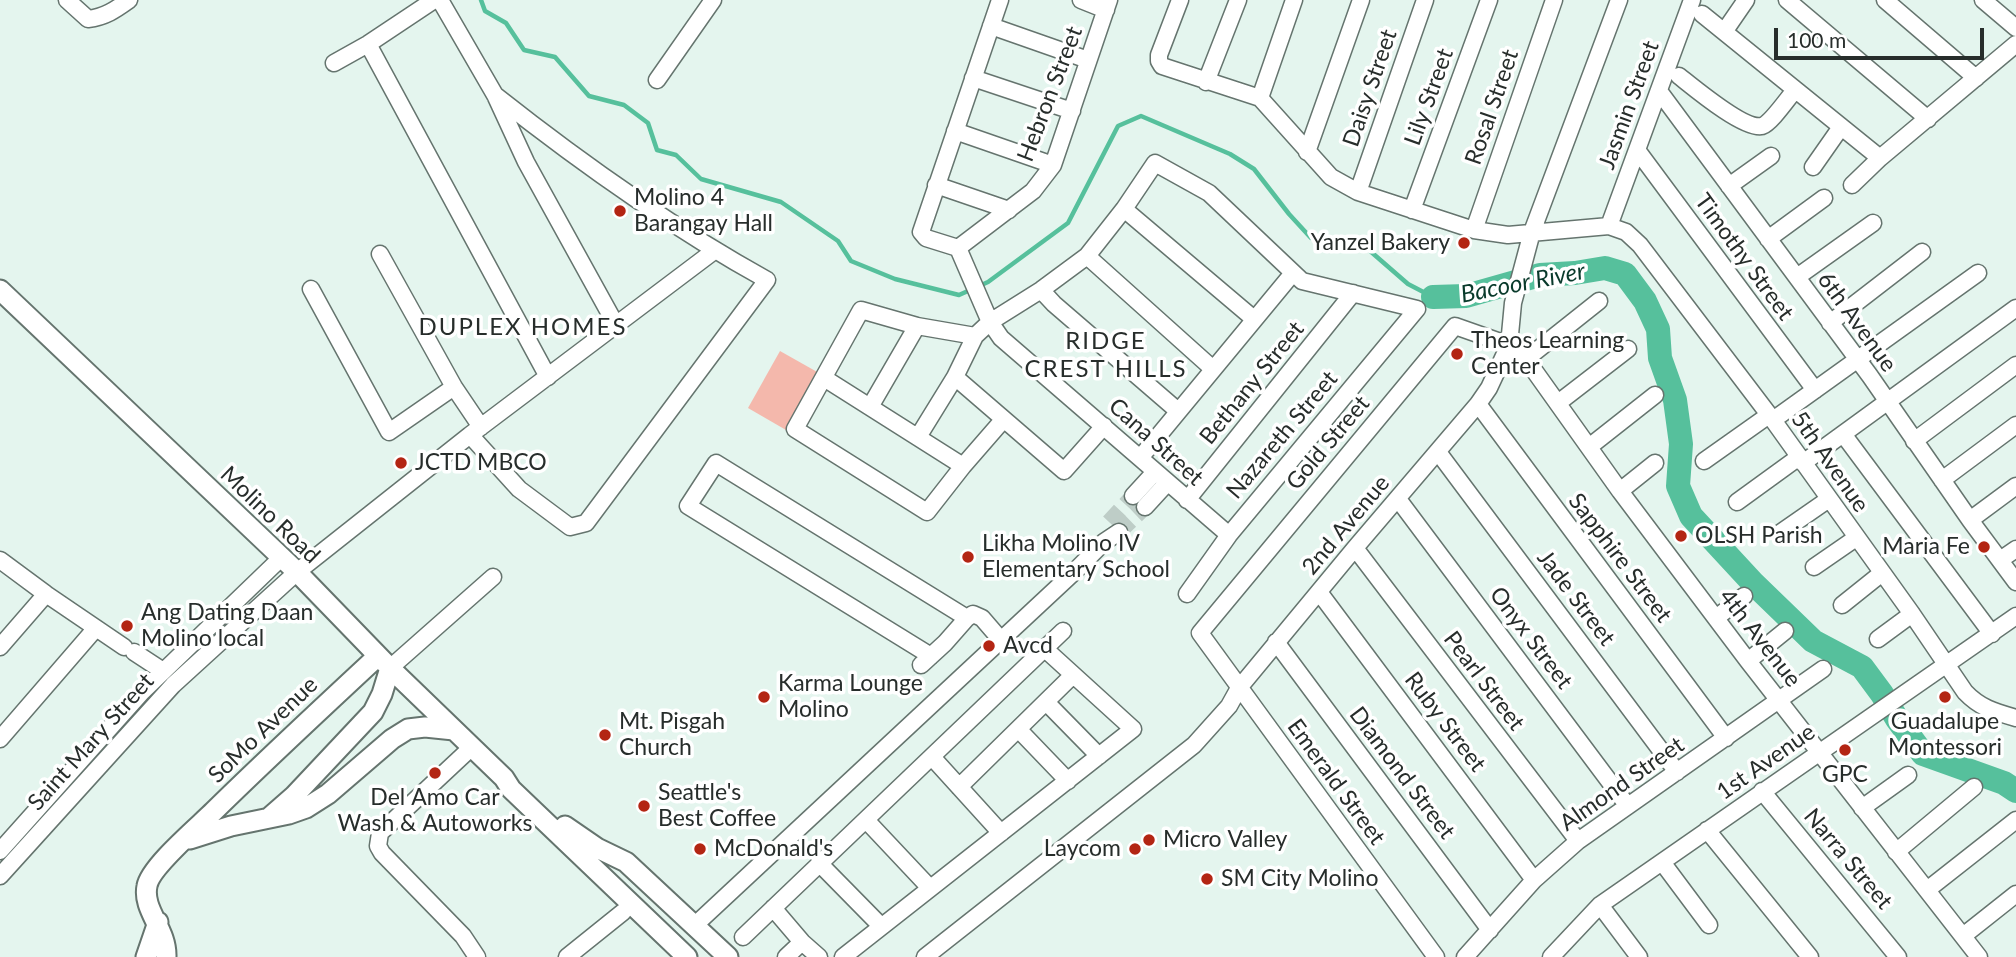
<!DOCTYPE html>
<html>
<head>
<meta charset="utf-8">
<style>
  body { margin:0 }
  #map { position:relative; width:2016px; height:957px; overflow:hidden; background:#e4f5ee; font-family:Lato,sans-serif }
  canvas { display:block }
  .scale { position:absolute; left:1774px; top:28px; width:210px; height:32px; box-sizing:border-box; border:4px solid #272d2b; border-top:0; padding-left:9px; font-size:21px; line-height:24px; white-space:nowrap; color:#272d2b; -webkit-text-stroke:5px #fff; paint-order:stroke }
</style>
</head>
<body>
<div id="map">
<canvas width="2016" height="957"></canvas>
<div class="scale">100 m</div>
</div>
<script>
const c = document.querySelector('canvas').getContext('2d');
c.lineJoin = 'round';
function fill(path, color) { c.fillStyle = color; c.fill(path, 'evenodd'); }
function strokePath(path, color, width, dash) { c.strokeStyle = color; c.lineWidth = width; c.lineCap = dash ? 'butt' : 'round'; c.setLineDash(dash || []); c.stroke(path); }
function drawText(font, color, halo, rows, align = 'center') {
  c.font = font + ' Lato,sans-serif'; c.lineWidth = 7; c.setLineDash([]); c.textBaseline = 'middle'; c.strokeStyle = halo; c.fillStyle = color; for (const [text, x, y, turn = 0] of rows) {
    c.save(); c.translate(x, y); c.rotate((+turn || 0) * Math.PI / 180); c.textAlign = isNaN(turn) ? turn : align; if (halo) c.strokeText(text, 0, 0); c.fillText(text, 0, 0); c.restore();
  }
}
fill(new Path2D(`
  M780 351 819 373 786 430 748 408Z`), '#f4b8ac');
strokePath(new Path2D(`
  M481 0 485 11 506 23 524 50 555 57 589 96 624 105 648 123 657 150 676 155 701 179 781 202 838 241 851 261 895 279 959 295 988 282 1068 223 1118 126 1141 116 1230 154 1254 169 1289 214 1311 238 1333 239 1362 244 1408 284 1433 297`), '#56c09c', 4.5);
strokePath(new Path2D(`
  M1433 297 1466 296 1540 275 1575 273 1605 268 1625 274 1645 301 1658 329 1660 358 1675 400 1681 444 1678 486 1691 516 1753 583 1813 641 1862 667 1882 694 1897 719 1923 754 2004 783 2016 791`), '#56c09c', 24);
strokePath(new Path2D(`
  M1109 522 1133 496
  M1119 532 1145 507`), '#becdc7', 16, [16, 8]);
const minor = new Path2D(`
  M67 0 88 19C105 17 115 10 129 0
  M440 0 495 95 526 162 616 325
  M1081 0 1106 10
  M1180 0 1159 55V61L1162 66 1260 98 1331 177 1358 192 1474 230 1508 235 1609 226 1626 232 1640 245 1773 420 1912 614 1965 692C1980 708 1995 712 2016 718
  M1787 0 1928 119
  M1885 0 1976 78
  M1983 0 2016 28
  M1702 14 1880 158
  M991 26 1088 60
  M1724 32 1746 0
  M368 44 548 377
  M334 63 368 44 434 0
  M1679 76C1693 87 1744 130 1762 126 1771 123 1788 98 1795 90
  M973 78 1072 111
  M657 80 713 0
  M1206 82 1238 0
  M1659 91 1870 376 1970 520 2016 582
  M1260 98 1294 0
  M955 131 1053 165
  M1637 150 1815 390
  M1307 152 1361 0
  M1813 167 1841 127
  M936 185 1009 210
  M1852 185 1880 158 2016 44
  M1729 186 1771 156
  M1358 192 1425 0
  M1124 209 1254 319
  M1412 210 1489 0
  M1609 226 1692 0
  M1474 230 1554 0
  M1768 239 1824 198
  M958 248 990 322 1001 338 1229 535
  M958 248 1033 191 1053 165 1109 0
  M958 248 926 238 921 232 1000 0
  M380 254 454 387 481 427
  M1087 256 1213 369
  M1797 277 1873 223
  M311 289 389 432 454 387
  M1041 290 1054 304 1178 411
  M1830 323 1922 252
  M975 336 917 326 861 310 795 429 927 512 963 466 1003 420
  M1526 359 1599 301
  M955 377 1064 471 1104 426
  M824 378 963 466
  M1558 403 1628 349
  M1478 404 1726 738
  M870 407 917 326
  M1773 420 1978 273
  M1843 434 1992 634
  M470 435 519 489 570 527 586 523 767 280C671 227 581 163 495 95
  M918 437 955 377 975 336 990 322 1041 290 1087 256 1124 209 1155 163 1209 193 1302 281 1417 309 1229 535 1187 594
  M1914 441 2016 365
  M1589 447 1655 395
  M1438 452 1677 772
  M1140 458 1293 273
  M1704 461 1769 415
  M1803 463 2016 308
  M1942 480 2016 425
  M1620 491 1655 463
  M1133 496 1155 472
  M1398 499 1627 805
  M1187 500 1353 293
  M1737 502 1799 457
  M1145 507 1167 483
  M1970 520 2016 486
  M1780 533 1829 499
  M1355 548 1578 841
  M0 560 46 594 124 647
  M2000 560 2016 549
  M1814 567 1856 538
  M1319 592 1534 880
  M1842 605 1882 573
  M1716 618 1744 596
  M1878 639 1912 614
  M1276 642 1490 930
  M0 647 46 594
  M134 652 163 671
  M931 656 688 506 716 463 967 618 973 614 982 618 1001 640
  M1748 661 1785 631
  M921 665 945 643 967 618
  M390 668 493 577
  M1046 702 1099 756
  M1019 730 1068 781
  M0 739 96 628
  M472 747 380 833 378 846 382 853 463 936 477 957
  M932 757 1001 833
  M959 787 1073 675
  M1762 791 1898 957
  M1862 808 1908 775
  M866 820 930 888
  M1707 830 1810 957
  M0 851 142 692 281 558
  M1896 852 1974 787
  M1662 862 1709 925
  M819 863 881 926
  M0 876 173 685 297 572 470 435 714 251
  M1927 890 2016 820
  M1600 905 1639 957
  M773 908 802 942 819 957
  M694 926 1073 573 1104 542 1119 532
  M1963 936 2016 894
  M743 937 1063 631
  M567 957 623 912
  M786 957 802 942
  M843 957 1133 729 1045 649
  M925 957 1194 745 1229 706 1239 688 1355 548 1478 404 1489 388 1509 345 1513 303 1532 232 1619 0
  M1436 957 1200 633 1455 326 1509 345 1526 359 1620 491 1748 661 1979 957
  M1465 957 1534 880 1578 841 1823 669
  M1551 957 1600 905 2016 616`);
const major = new Path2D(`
  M0 290 297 572 390 668 504 778 511 789 687 957
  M270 817 294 796 373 712 382 694 390 668
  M565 826 597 848 626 862 728 957
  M190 839 231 826 289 814 306 808 328 794 392 739 408 729 425 727 454 730
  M146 957 158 922
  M166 957C167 929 142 910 147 886 150 867 199 826 214 811 268 758 323 707 378 656`);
strokePath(minor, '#65746e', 19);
strokePath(major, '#65746e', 23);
strokePath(minor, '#fff', 16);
strokePath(major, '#fff', 19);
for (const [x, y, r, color] of [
  [620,211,7,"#b32513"],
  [1464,243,7,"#b32513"],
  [1457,354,7,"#b32513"],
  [401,463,7,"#b32513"],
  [1681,536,7,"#b32513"],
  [1984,547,7,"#b32513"],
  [968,557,7,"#b32513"],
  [127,626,7,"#b32513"],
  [989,646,7,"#b32513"],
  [764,697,7,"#b32513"],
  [1945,697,7,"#b32513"],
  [605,735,7,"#b32513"],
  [1845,750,7,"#b32513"],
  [435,773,7,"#b32513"],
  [644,806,7,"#b32513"],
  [1149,840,7,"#b32513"],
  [700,849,7,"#b32513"],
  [1135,849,7,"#b32513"],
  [1207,879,7,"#b32513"]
]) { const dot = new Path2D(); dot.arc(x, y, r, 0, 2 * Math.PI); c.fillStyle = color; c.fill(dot); strokePath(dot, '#fff', 2.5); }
drawText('23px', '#272d2b', '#fff', [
  ["Daisy Street",1370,88,-71],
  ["Hebron Street",1050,94,-69],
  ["Lily Street",1429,97,-70],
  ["Jasmin Street",1629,105,-70],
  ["Rosal Street",1492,107,-71],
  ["Timothy Street",1744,257,54],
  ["6th Avenue",1857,322,54],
  ["Bethany Street",1252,383,-51],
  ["Nazareth Street",1282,435,-50],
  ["Cana Street",1156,442,42],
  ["Gold Street",1328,443,-50],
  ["5th Avenue",1830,462,55],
  ["Molino Road",270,515,44],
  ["2nd Avenue",1346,525,-50],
  ["Sapphire Street",1620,558,53],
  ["Jade Street",1576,598,53],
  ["Onyx Street",1531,638,53],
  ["4th Avenue",1760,638,52],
  ["Pearl Street",1484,681,53],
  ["Ruby Street",1445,722,53],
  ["SoMo Avenue",263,730,-44],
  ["Saint Mary Street",91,742,-48],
  ["1st Avenue",1766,762,-35],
  ["Diamond Street",1402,773,53],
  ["Emerald Street",1336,782,54],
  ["Almond Street",1622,784,-35],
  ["Narra Street",1848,859,50]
]);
drawText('23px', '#272d2b', '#fff', [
  ["Molino 4",634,198],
  ["Barangay Hall",634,224],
  ["Yanzel Bakery",1450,243,"right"],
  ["Theos Learning",1471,341],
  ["Center",1471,367],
  ["JCTD MBCO",415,463],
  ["OLSH Parish",1695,536],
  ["Likha Molino IV",982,544],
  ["Elementary School",982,570],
  ["Maria Fe",1970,547,"right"],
  ["Ang Dating Daan",141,613],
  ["Molino local",141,639],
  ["Avcd",1003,646],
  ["Karma Lounge",778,684],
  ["Molino",778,710],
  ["Mt. Pisgah",619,722],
  ["Church",619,748],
  ["Guadalupe",1945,722,"center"],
  ["Montessori",1945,748,"center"],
  ["GPC",1845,775,"center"],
  ["Seattle's",658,793],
  ["Best Coffee",658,819],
  ["Del Amo Car",435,798,"center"],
  ["Wash & Autoworks",435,824,"center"],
  ["Micro Valley",1163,840],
  ["McDonald's",714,849],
  ["Laycom",1121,849,"right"],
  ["SM City Molino",1221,879]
], 'left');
drawText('italic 24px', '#093a2b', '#fff', [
  ["Bacoor River",1523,283,-11]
]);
c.letterSpacing = '2px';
drawText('24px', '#272d2b', '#fff', [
  ["DUPLEX HOMES",523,327],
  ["RIDGE",1106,341],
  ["CREST HILLS",1106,369]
]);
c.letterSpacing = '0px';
</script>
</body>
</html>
